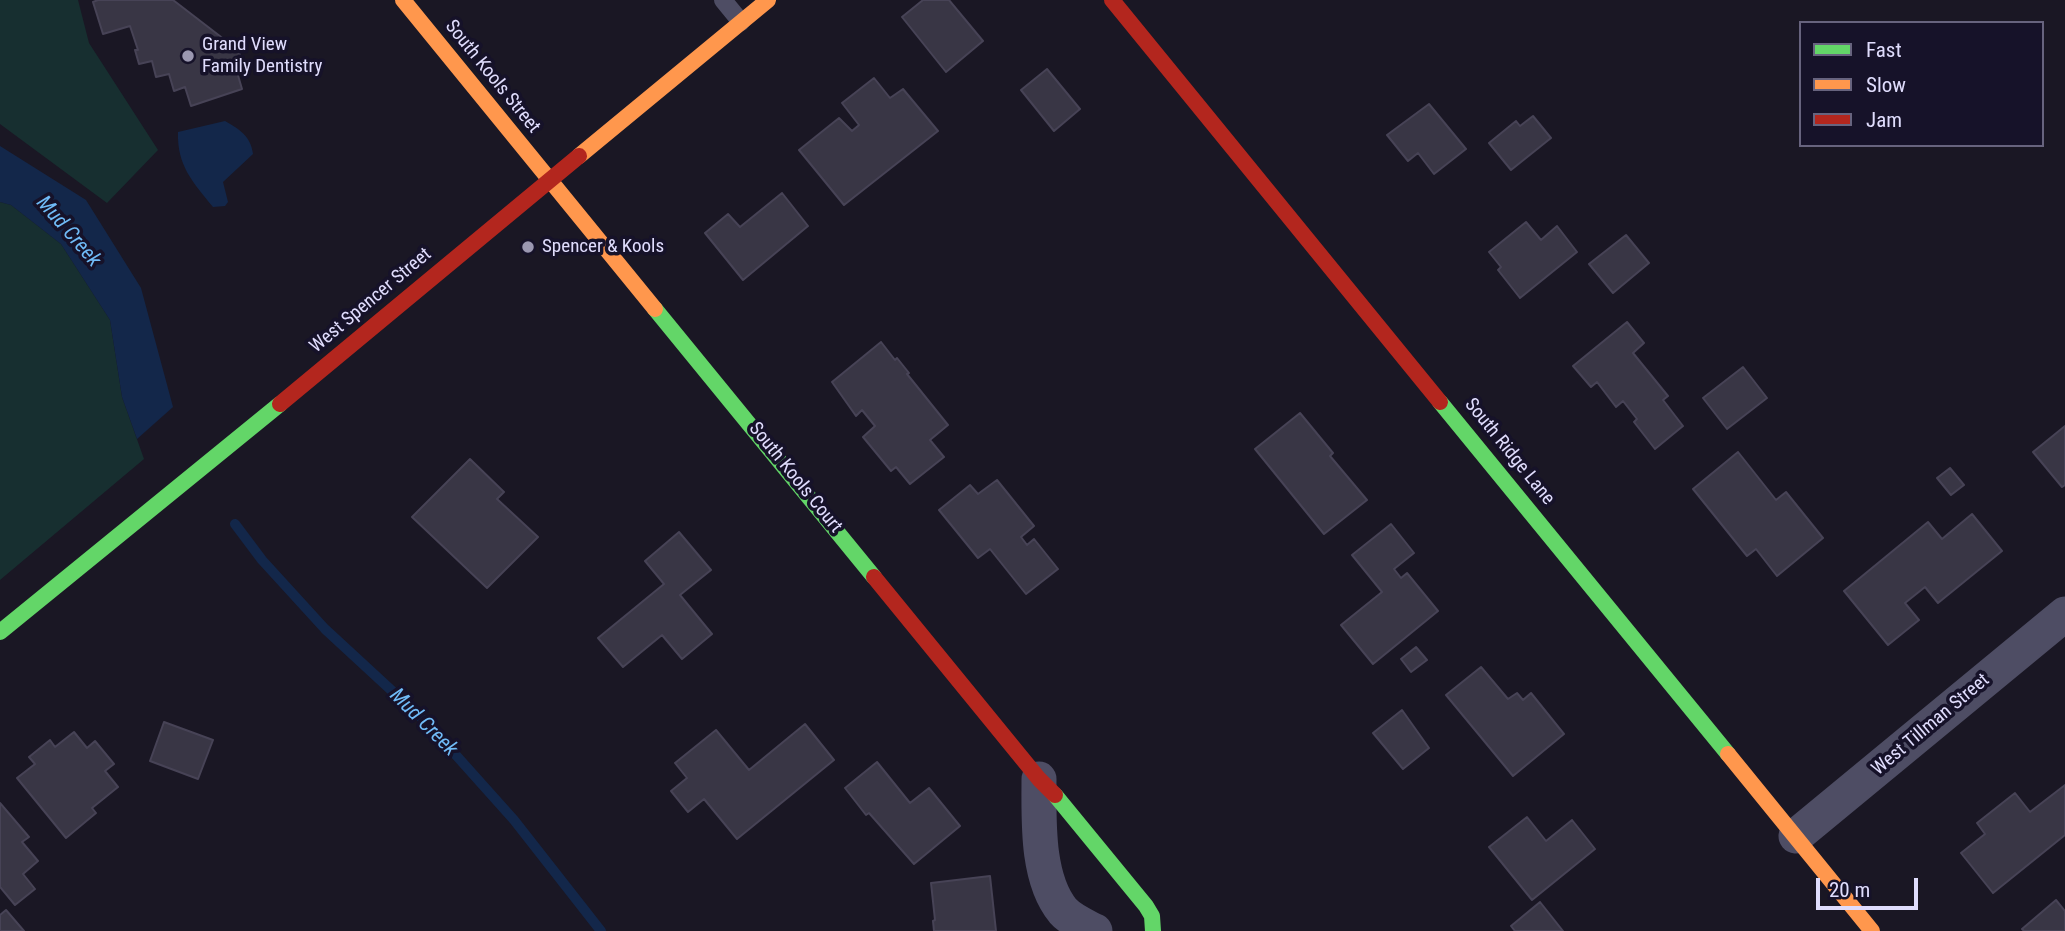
<!DOCTYPE html>
<html>
<head>
<meta charset="utf-8">
<style>
  body { margin:0 }
  #map { position:relative; width:2065px; height:931px; overflow:hidden; background:#1a1724; font-family:"Roboto Condensed",sans-serif }
  canvas { display:block }
  .legend { position:absolute; left:1799px; top:21px; width:245px; height:126px; box-sizing:border-box; background:#161229; border:2px solid #67637e; margin:0; padding:9px 12px; list-style:none; font-size:21px; color:#e0ddfd }
  .legend li { display:flex; align-items:center; gap:14px; height:35px }
  .legend b { width:35px; border:2px solid #67637e }
  .scale { position:absolute; left:1816px; top:878px; width:102px; height:32px; box-sizing:border-box; border:4px solid #e0ddfd; border-top:0; padding-left:9px; font-size:21px; line-height:24px; white-space:nowrap; color:#e0ddfd; -webkit-text-stroke:5px #161229; paint-order:stroke }
</style>
</head>
<body>
<div id="map">
<canvas width="2065" height="931"></canvas>
<ul class="legend">
<li><b style="height:9px;background:#63d668"></b>Fast</li>
<li><b style="height:9px;background:#ff974d"></b>Slow</li>
<li><b style="height:9px;background:#b3261e"></b>Jam</li>
</ul>
<div class="scale">20 m</div>
</div>
<script>
const c = document.querySelector('canvas').getContext('2d');
c.lineJoin = 'round';
function fill(path, color) { c.fillStyle = color; c.fill(path, 'evenodd'); }
function strokePath(path, color, width, dash) { c.strokeStyle = color; c.lineWidth = width; c.lineCap = dash ? 'butt' : 'round'; c.setLineDash(dash || []); c.stroke(path); }
function drawText(font, color, halo, rows, align = 'center') {
  c.font = font + ' "Roboto Condensed",sans-serif'; c.lineWidth = 7; c.setLineDash([]); c.textBaseline = 'middle'; c.strokeStyle = halo; c.fillStyle = color; for (const [text, x, y, turn = 0] of rows) {
    c.save(); c.translate(x, y); c.rotate((+turn || 0) * Math.PI / 180); c.textAlign = isNaN(turn) ? turn : align; if (halo) c.strokeText(text, 0, 0); c.fillText(text, 0, 0); c.restore();
  }
}
fill(new Path2D(`
  M0 0H78L89 43 158 150 107 203 0 124Z
  M0 202 11 205 61 244 110 320 122 397 144 459 0 580Z`), '#172f30');
fill(new Path2D(`
  M225 121C239 129 251 136 253 154L223 182 228 202 225 206 213 207C193 182 177 166 178 132Z
  M0 146 86 200 141 288 173 407 137 439 122 397 110 320 61 244 11 205 0 202Z`), '#13274a');
strokePath(new Path2D(`
  M235 524 262 560 325 629 429 725 514 820 601 931`), '#13274a', 10);
const building = new Path2D(`
  M98 0H173L225 40 227 48 237 46 245 70 237 72 242 89 191 106 185 87 174 91 169 74 156 77 152 61 139 64 135 50H138L130 26 103 34 93 2Z
  M923 0H949L983 41 946 72 902 17Z
  M1047 69 1080 109 1054 131 1021 90Z
  M874 78 890 98 903 89 938 131 844 205 799 150 839 118 852 131 859 125 842 103Z
  M1429 104 1466 149 1434 174 1418 153 1408 161 1387 135Z
  M1533 116 1551 138 1511 170 1489 143 1516 121 1520 126Z
  M782 193 808 226 743 280 705 233 728 214 740 227Z
  M1526 222 1541 240 1557 226 1577 252 1520 298 1498 270 1501 267 1489 252Z
  M1626 235 1649 263 1613 293 1589 264Z
  M1627 322 1644 343 1633 353 1668 396 1663 400 1683 426 1655 449 1634 422 1637 419 1623 401 1616 407 1597 382 1591 387 1573 366Z
  M881 342 895 360 897 358 909 373 907 374 948 425 930 440 944 457 910 484 896 467 891 471 863 437 875 426 862 410 856 416 832 382Z
  M1743 367 1767 398 1727 429 1703 398Z
  M1300 413 1333 453 1330 456 1367 500 1324 534 1255 449Z
  M2065 426V485L2062 487 2033 452Z
  M1738 452 1776 500 1786 492 1823 538 1777 576 1756 549 1747 556 1693 489Z
  M470 459 504 492 497 499 538 537 487 588 412 517Z
  M1950 468 1964 485 1951 495 1937 478Z
  M997 480 1034 526 1021 537 1027 545 1034 539 1058 569 1026 594 990 549 978 558 939 510 970 485 978 494Z
  M1972 514 2002 551 1938 603 1925 587 1905 603 1919 620 1888 645 1844 591 1928 522 1942 539Z
  M1391 524 1414 553 1394 569 1401 578 1407 573 1438 611 1373 664 1341 625 1382 592 1352 555Z
  M679 532 711 570 680 595 712 634 682 659 662 635 623 667 598 638 664 584 645 561Z
  M1416 647 1427 660 1411 672 1401 659Z
  M1481 667 1508 699 1517 693 1523 700 1531 693 1564 734 1513 776 1446 695Z
  M1402 710 1429 748 1403 769 1373 733Z
  M164 722 213 740 198 779 150 761Z
  M805 724 834 760 737 839 704 799 688 812 671 791 687 778 675 763 716 730 749 770Z
  M74 732 87 748 95 741 114 764 105 771 118 787 92 808 96 813 66 838 17 778 35 764 29 757 50 740 55 747Z
  M877 762 910 803 929 788 960 826 914 864 869 813 866 815 845 788Z
  M2065 785V835L1993 893 1961 853 1985 834 1977 823 2015 793 2030 812Z
  M0 803 29 837 22 842 38 861 23 874 35 889 15 905 0 887Z
  M1527 817 1546 841 1572 820 1595 849 1532 900 1489 847Z
  M990 876 996 931H934L933 921 935 920 931 883Z
  M2056 900 2065 911V931H2024L2022 929Z
  M1540 902 1563 931H1515L1511 926Z
  M6 910 24 931H0V915Z`);
fill(building, '#393645');
strokePath(building, '#474356', 2);
strokePath(new Path2D(`
  M723 0 741 22`), '#4e4d64', 18);
strokePath(new Path2D(`
  M1039 779C1039 819 1036 878 1063 911 1071 920 1085 926 1095 931
  M1796 836 2065 614`), '#4e4d64', 35);
strokePath(new Path2D(`
  M655 309 874 577
  M1440 402 1728 754
  M0 632 280 404
  M1055 795 1146 906 1152 916 1153 931`), '#63d668', 16);
strokePath(new Path2D(`
  M403 0 655 309
  M579 156 768 0
  M1728 754 1872 931`), '#ff974d', 16);
strokePath(new Path2D(`
  M1112 0 1440 402
  M280 404 579 156
  M874 577 1039 779 1055 795`), '#b3261e', 16);
for (const [x, y, r, color] of [
  [188,56,7,"#9b98b1"],
  [528,247,7,"#9b98b1"]
]) { const dot = new Path2D(); dot.arc(x, y, r, 0, 2 * Math.PI); c.fillStyle = color; c.fill(dot); strokePath(dot, '#161229', 2.5); }
drawText('19px', '#e0ddfd', '#161229', [
  ["Grand View",202,45],
  ["Family Dentistry",202,67],
  ["Spencer & Kools",542,247]
], 'left');
drawText('19px', '#e0ddfd', '#161229', [
  ["South Kools Street",492,77,51],
  ["West Spencer Street",371,301,-40],
  ["South Ridge Lane",1509,452,51],
  ["South Kools Court",795,478,51],
  ["West Tillman Street",1931,725,-40]
]);
drawText('italic 21px', '#70bbf7', '#161229', [
  ["Mud Creek",68,232,49],
  ["Mud Creek",423,723,45]
]);
</script>
</body>
</html>
